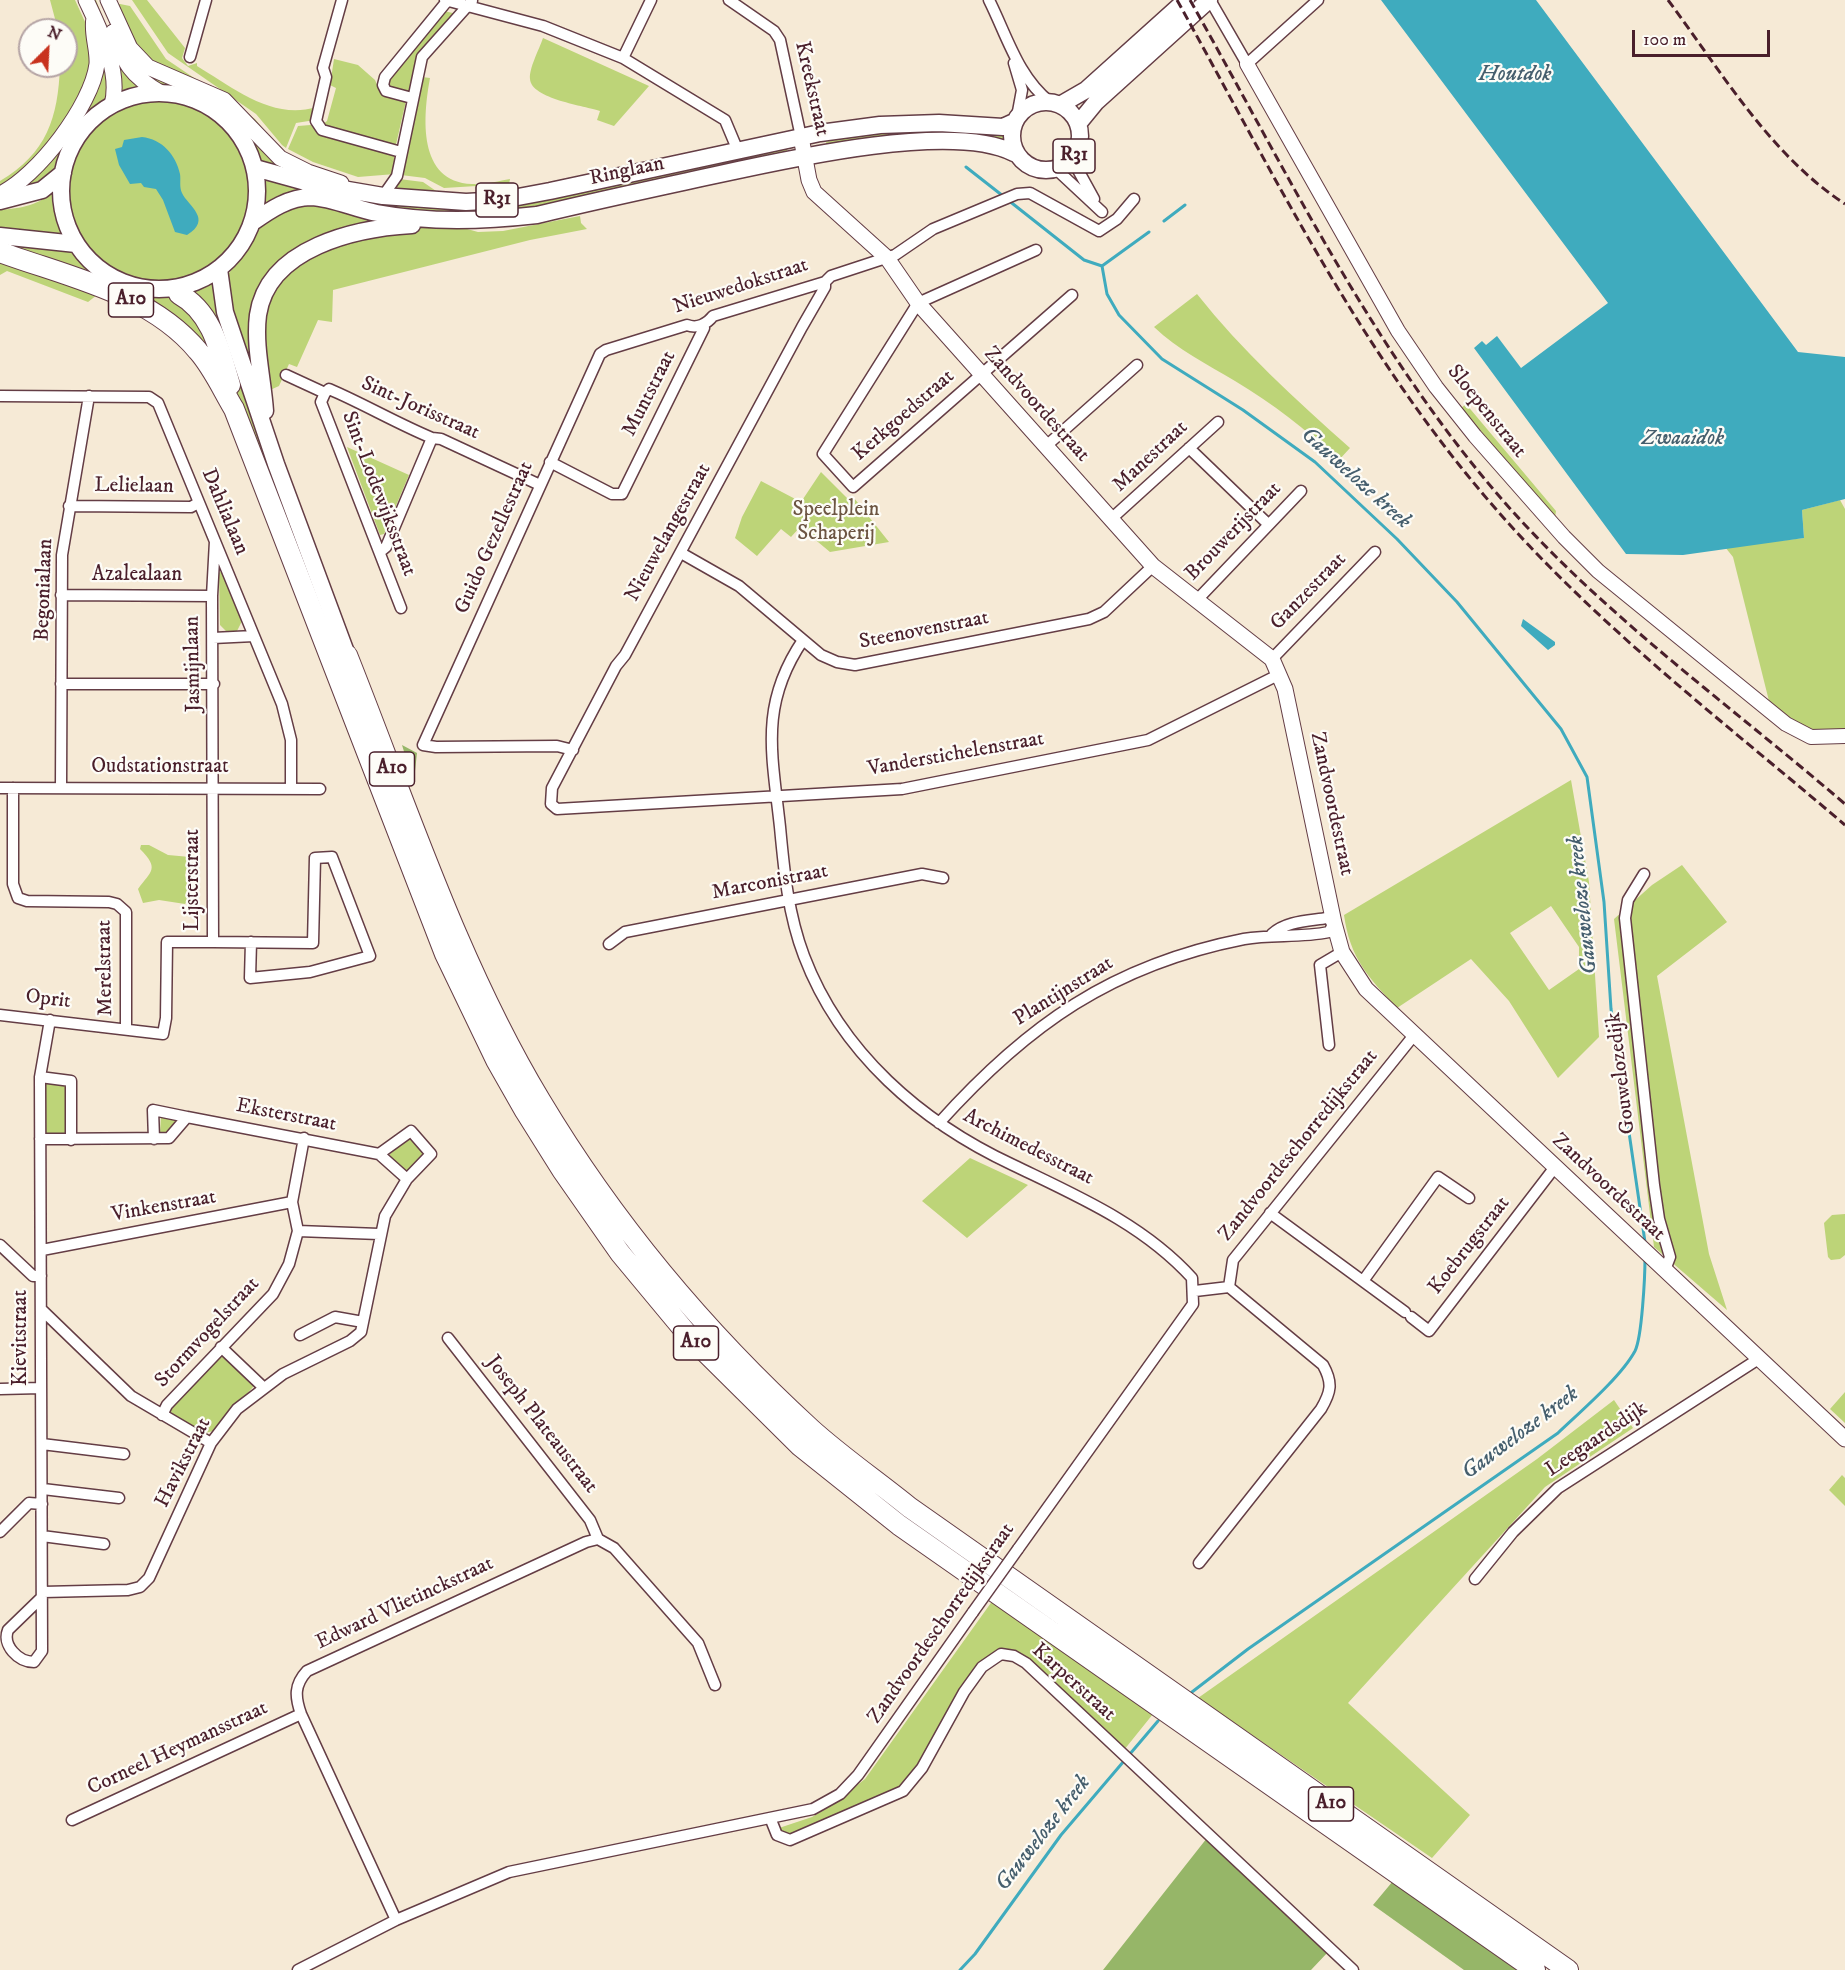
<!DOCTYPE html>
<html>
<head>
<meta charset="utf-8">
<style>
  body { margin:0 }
  #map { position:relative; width:1845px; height:1970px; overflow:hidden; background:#f6ead6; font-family:"IM FELL DW Pica",serif }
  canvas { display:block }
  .north { position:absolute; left:18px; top:18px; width:60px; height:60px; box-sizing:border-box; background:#fdfcf7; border:2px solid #b5a4a5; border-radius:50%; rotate:24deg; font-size:16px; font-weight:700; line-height:24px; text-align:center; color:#4a1f2b }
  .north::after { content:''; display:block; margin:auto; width:21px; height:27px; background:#c8321e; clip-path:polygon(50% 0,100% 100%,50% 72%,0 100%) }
  .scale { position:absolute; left:1632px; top:30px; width:138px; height:27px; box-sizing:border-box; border:3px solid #4a1f2b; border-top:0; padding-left:8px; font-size:18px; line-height:21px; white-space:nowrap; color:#4a1f2b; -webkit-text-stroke:4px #fdfcf7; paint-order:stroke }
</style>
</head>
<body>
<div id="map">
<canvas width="1845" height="1970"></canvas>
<div class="north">N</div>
<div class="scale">100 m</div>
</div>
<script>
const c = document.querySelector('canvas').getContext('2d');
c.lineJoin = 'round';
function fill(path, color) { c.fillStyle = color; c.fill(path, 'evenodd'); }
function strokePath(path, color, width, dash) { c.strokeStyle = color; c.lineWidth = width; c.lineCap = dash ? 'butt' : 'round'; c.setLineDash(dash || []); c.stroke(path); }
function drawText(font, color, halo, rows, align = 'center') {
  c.font = font + ' "IM FELL DW Pica",serif'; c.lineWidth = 4.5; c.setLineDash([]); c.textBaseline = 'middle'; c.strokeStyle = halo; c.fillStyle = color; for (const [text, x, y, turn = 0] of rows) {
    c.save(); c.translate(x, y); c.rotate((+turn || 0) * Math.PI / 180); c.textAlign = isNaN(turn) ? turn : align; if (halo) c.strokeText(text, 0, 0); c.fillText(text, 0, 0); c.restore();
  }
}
fill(new Path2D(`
  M50 0H75L91 35 89 78 46 155 0 188V181C47 153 58 118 60 66H66V30H58Z
  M92 0H96L116 51 144 87 120 93Z
  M132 0H147L185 48 182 58 188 66 197 63V66C232 87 273 121 316 107L315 120 296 123 286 148 282 145 256 114 168 53Z
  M115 3 130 6 166 59 255 119 271 139 247 116 143 57Z
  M444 11 457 14 451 17 418 54 410 90 408 92 389 88 387 80Z
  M119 32C151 93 176 71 221 102 252 124 262 153 299 172L298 175 268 167 261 162 245 129 233 116 211 99 180 88 152 83 143 79 128 62 117 33Z
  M543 38 649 86 614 126 597 120 600 111C586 106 531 99 530 79 529 68 539 50 543 38Z
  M100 58 107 70 108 97 79 124 64 148 56 171 45 182 21 188 37 176Z
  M334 59 358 65 375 80 379 89 406 101 394 153 395 174 358 177 313 162 288 149 298 126 323 124 327 121 336 88 330 85Z
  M422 77 430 78C423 116 417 182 472 184 485 185 498 181 510 179L509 184 444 188 425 178 401 175Z
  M68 191a91 91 0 1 1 182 0a91 91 0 1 1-182 0Z
  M896 129 1004 130V142L827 146 826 142Z
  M788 146 786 155 524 211 412 213 331 196 263 209V177L462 208Z
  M399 179 423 182 439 193 400 190 394 186Z
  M54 188 63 234 0 231V210C20 208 42 206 54 188Z
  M301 202 376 216 375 224 275 274 254 368 236 324 226 278 260 225Z
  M580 216 581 223 587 229 530 240 333 290 332 322 318 320 297 367 289 364 279 386 270 390 262 317 280 278 335 241 408 227H460L478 232 503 231Z
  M1 243 74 251C90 271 109 285 134 292 151 297 177 290 191 306 201 317 213 353 221 369L190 337Z
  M0 255 97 295 88 302 7 271 0 275Z
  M214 280 279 501 240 403 222 343 188 292Z
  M1197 294C1242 351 1295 399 1350 448L1338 461C1307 429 1273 404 1235 381 1207 364 1178 350 1154 327Z
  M1466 404 1556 511 1555 518 1461 408Z
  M347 447 409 475 384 534 380 535Z
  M821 472 850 501 854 498 889 542 830 552 800 527 791 537 781 529 757 556 735 538 742 517 761 481 801 502Z
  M1840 500 1845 509V730L1824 731 1807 728 1792 721 1769 701 1733 557 1725 547 1804 538 1802 510Z
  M222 571 242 621 237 631H226L220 625 219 573Z
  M1571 780 1589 882 1599 1037 1558 1078 1509 1001 1471 959 1397 1008C1368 977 1350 958 1344 915ZM1551 906 1579 947V969L1549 990 1510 933Z
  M141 845H149L168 855 190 857 185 875 192 893 185 904 159 900 143 903 138 889C151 871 160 869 140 849Z
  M1682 865 1727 922 1657 976 1709 1254 1727 1310 1654 1247 1614 919 1652 885Z
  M45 1083 66 1085 67 1134H45Z
  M161 1116 178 1119 166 1134H160Z
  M409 1137 424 1153 406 1172 389 1155Z
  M970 1158 1028 1185 967 1238 922 1201Z
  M1845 1214V1255L1840 1259 1831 1260 1828 1257 1824 1223 1832 1215Z
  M222 1356 253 1384V1387L214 1431 204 1433 172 1414 170 1409Z
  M1845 1392V1423L1830 1409Z
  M1614 1400 1633 1428 1545 1487 1348 1703 1470 1815 1432 1858 1198 1698 1537 1459Z
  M1842 1475 1845 1478V1506L1829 1490Z
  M993 1600 1153 1714 1124 1750 1026 1659 996 1652 986 1658 975 1670 919 1766 900 1789 790 1836 781 1833 779 1828 812 1817 829 1807 865 1779Z`), '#bdd478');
fill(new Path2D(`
  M402 745 417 753 415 771H410Z
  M1207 1838 1328 1952 1311 1970H1103Z
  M1393 1881 1517 1970H1464L1373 1905Z`), '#96b668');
fill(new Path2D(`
  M1381 0H1536L1798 352 1845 357V499L1802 510 1804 538 1683 555 1626 554 1474 348 1482 341 1486 345 1497 336 1521 368 1608 303Z
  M142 137C162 139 176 155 180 174 181 180 179 187 182 193 188 206 213 219 187 235L175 232 163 200 156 189 144 187 141 183 130 184 119 165 115 149 122 147 124 140Z
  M1523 619 1555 642V645L1548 650 1521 626Z`), '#3fabbe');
strokePath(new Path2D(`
  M966 167 1003 196
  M1008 200 1084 260 1102 266 1107 294 1119 315 1162 359 1243 410 1315 462 1397 539 1457 602 1561 729 1587 777 1604 902 1611 1009 1645 1242
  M1164 221 1185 205
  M1102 266 1149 232
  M1192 1692 1248 1649 1558 1433C1580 1412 1621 1377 1635 1351 1642 1337 1645 1276 1645 1258
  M960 1970 975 1954 1061 1835 1158 1721`), '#3fabbe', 3);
const minor = new Path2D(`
  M342 0 323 68 326 77 316 121 322 130 401 152
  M445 0 543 26 623 58 725 120 738 151
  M729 0 774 31 780 40 801 137
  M989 0C1007 36 1018 77 1050 102
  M1210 0 1247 64 1318 0
  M190 57 206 0
  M623 58 651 0
  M1014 63 1022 90 1017 117
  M412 98 386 91 383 85 385 77 448 0
  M1072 159 1094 199
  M1057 170 1102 212
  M383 196 397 176 422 57 472 1
  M1036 250 918 303 823 454 853 487 1072 295
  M825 282V287L802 327 625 655 616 666 552 788 551 804 557 809 902 789 1148 740 1280 674
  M286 375 325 393 329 389C364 404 396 423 432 438L441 439 540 485
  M325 393 321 402 401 608
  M0 396 149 397 158 403 282 704 291 740V788
  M1045 447 1137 365
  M1189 448 1268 524
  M550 462 612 494H622L704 328 703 325
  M69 506 191 507 198 503
  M1110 520 1218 422
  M380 552 386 547 432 438
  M681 553 739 586 821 655 837 662 855 665 1089 619 1104 612 1153 566
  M61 595 212 596
  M1196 601 1301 491
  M213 638 254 636
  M803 640C759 705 772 753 780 827 784 870 788 914 804 956 841 1053 921 1122 1013 1165 1077 1196 1143 1224 1192 1278L1193 1304 1018 1549
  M1272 659 1375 552
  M61 684H214
  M573 750 557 746 436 747 423 745 600 354 606 350 687 325C697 329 707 324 713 316L825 282 831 276 895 255 933 229 1017 194 1030 193 1099 231 1117 219 1134 199
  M61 787 62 555 89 396
  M0 788 320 789
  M13 788V884L18 898 27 901 109 902 117 904 126 912V1029
  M1644 874 1628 900 1625 918 1654 1185 1659 1219 1670 1257 1665 1270
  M213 942 313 943 315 858 332 857 370 956 310 972 250 978 251 942
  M609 944 625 932 922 874 943 878
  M0 1015 163 1034 166 1018 167 942H213L212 596 215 541
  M1329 1045 1320 965 1342 952
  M40 1077 71 1081V1140
  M939 1123C1027 1025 1112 965 1244 939 1272 934 1300 938 1329 932L1334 923 1327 918C1308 921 1286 921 1272 934
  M40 1139 169 1138 187 1117 379 1154
  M154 1139 153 1110 187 1117
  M1270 1213 1405 1312
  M298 1231 379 1234
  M0 1245 33 1276H41
  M42 1250 292 1202
  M1363 1281 1438 1177 1469 1198
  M1229 1287 1233 1260 1415 1034
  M1195 1291 1229 1287
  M42 1310 131 1396 211 1443
  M1411 1317 1429 1331 1555 1167
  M300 1335 335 1317 363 1322
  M448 1338 590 1520 598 1539
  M221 1347 263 1387
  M0 1389 41 1388
  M162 1415 167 1405 273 1294 289 1264 298 1231 292 1202 304 1138
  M42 1444 124 1454
  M43 1489 119 1498
  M0 1532 29 1503 42 1504
  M42 1536 104 1544
  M1199 1563 1321 1409C1331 1392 1333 1383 1323 1365L1229 1287
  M1475 1579 1513 1532 1558 1488 1760 1358
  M43 1592 128 1590 140 1587 149 1578 211 1443 237 1409 283 1374 350 1341 361 1332 385 1216 407 1179 431 1154 411 1131 379 1154 407 1179
  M41 1598 8 1630C2 1645 18 1662 34 1662L42 1651 40 1077 50 1020
  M72 1820 301 1714
  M771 1820 777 1835 790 1840 903 1791 922 1768 964 1692 982 1667 1001 1654 1014 1656 1026 1663 1353 1970
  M396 1920 301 1714C295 1697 294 1685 307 1671L586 1542 598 1539 614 1548 698 1643 715 1685
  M298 1970 396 1920 509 1872 813 1809 840 1794 858 1775 973 1612`);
const tertiary = new Path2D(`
  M1247 64 1398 331 1436 387 1475 436 1564 537 1598 571 1786 724 1811 737 1845 736`);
const secondary = new Path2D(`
  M86 0C100 30 121 71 112 105
  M108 0 130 48 148 67 224 100 280 158 308 172 341 183
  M113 32C125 64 130 75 161 93
  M801 137 809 180 814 192 887 258 918 303 1153 566 1272 659 1285 689 1334 923 1342 952 1366 989 1845 1439
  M0 194C37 177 92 105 97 64 98 48 91 34 94 18`);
const primary = new Path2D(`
  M61 191a98 98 0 1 1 196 0a98 98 0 1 1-196 0Z
  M1012 136a34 34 0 1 1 68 0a34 34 0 1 1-68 0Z
  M1060 105 1086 90 1186 0
  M1078 124 1096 102 1209 0
  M255 168 313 184 383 196 466 202 502 200 550 191 820 133 880 125 939 123 1003 127 1014 122
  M0 201 42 190 63 173
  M253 222C270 210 289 197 311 197 333 198 355 209 377 213 431 223 483 221 537 215 587 203 637 192 688 181 763 165 947 119 1014 153
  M0 236 76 244
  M219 269 225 312 276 464 347 655
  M265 411C263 380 254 346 258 315 268 247 357 228 412 225`);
const motorway = new Path2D(`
  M0 252C68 277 150 293 198 351 213 368 222 389 234 409L445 954 496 1060 525 1111 562 1170 620 1253 689 1336 800 1446 899 1525 1535 1970
  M179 294C212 312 220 351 230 385
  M347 655C406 803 458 964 540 1100 613 1222 706 1333 811 1429 842 1457 877 1481 909 1507L1568 1970`);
strokePath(minor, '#643d45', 13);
strokePath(tertiary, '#643d45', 16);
strokePath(secondary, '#643d45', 17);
strokePath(primary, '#643d45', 19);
strokePath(motorway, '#643d45', 22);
strokePath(minor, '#fff', 10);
strokePath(tertiary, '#fff', 14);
strokePath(secondary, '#fff', 15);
strokePath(primary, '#fff', 16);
strokePath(motorway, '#fff', 20);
strokePath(new Path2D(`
  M1177 0C1268 164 1353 337 1473 482 1580 613 1717 716 1845 825
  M1190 0C1287 172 1375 355 1506 504 1606 617 1731 706 1845 804
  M1668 0C1721 71 1770 155 1845 204`), '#4a1f2b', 3, [9, 4.5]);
const minorBridge = new Path2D(`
  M973 1612 1018 1549`);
strokePath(minorBridge, '#643d45', 13, []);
strokePath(minorBridge, '#fff', 10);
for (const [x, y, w] of [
  [1074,156,42],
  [497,200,42],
  [131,300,45],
  [392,769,45],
  [696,1343,45],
  [1331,1804,45]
]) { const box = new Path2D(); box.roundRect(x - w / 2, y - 17, w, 34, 4.5); c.fillStyle = '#fdfcf7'; c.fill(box); strokePath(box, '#4a1f2b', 1.5); }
drawText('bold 20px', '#4a1f2b', null, [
  ["R31",1074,156],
  ["R31",497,200],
  ["A10",131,300],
  ["A10",392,769],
  ["A10",696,1343],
  ["A10",1331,1804]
]);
drawText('21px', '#4a1f2b', '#fdfcf7', [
  ["Kreekstraat",811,89,77],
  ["Ringlaan",627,172,-12],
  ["Nieuwedokstraat",741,287,-18],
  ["Muntstraat",650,394,-63],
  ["Zandvoordestraat",1036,405,48],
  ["Sint-Jorisstraat",420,409,24],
  ["Sloepenstraat",1486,412,51],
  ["Kerkgoedstraat",904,416,-41],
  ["Manestraat",1151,457,-43],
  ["Lelielaan",134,487,1],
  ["Sint-Lodewijksstraat",378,494,69],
  ["Dahlialaan",224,512,67],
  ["Brouwerijstraat",1234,532,-46],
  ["Nieuwelangestraat",669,533,-61],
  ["Guido Gezellestraat",495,538,-66],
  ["Azalealaan",137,576],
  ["Begonialaan",45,590,-88],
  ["Ganzestraat",1309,592,-46],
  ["Steenovenstraat",924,631,-11],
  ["Jasmijnlaan",194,664,-91],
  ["Vanderstichelenstraat",956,755,-10],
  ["Oudstationstraat",160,768],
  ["Zandvoordestraat",1331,804,78],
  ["Lijsterstraat",194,880,-90],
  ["Marconistraat",770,883,-11],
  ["Merelstraat",106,968,-91],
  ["Plantijnstraat",1064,992,-32],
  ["Oprit",48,1000,7],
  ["Gouwelozedijk",1622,1073,-97],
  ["Eksterstraat",286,1116,11],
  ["Zandvoordeschorredijkstraat",1299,1146,-51],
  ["Archimedesstraat",1028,1148,27],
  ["Zandvoordestraat",1608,1188,43],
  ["Vinkenstraat",164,1207,-10],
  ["Koebrugstraat",1470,1246,-52],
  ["Stormvogelstraat",208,1333,-47],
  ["Kievitstraat",22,1338,-90],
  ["Joseph Plateaustraat",541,1425,52],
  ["Leegaardsdijk",1597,1440,-34],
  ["Havikstraat",184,1463,-63],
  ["Edward Vlietinckstraat",405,1604,-25],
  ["Zandvoordeschorredijkstraat",942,1624,-55],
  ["Karperstraat",1073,1683,42],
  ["Corneel Heymansstraat",178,1749,-25]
]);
drawText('21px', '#6c5542', '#fdfcf7', [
  ["Speelplein",836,511],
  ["Schaperij",836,535]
]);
drawText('italic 22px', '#455e6d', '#fdfcf7', [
  ["Houtdok",1515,75],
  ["Zwaaidok",1683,439],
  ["Gauweloze kreek",1355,479,42],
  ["Gauweloze kreek",1584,905,-96],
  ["Gauweloze kreek",1521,1434,-37],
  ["Gauweloze kreek",1044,1834,-52]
]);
</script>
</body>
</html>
